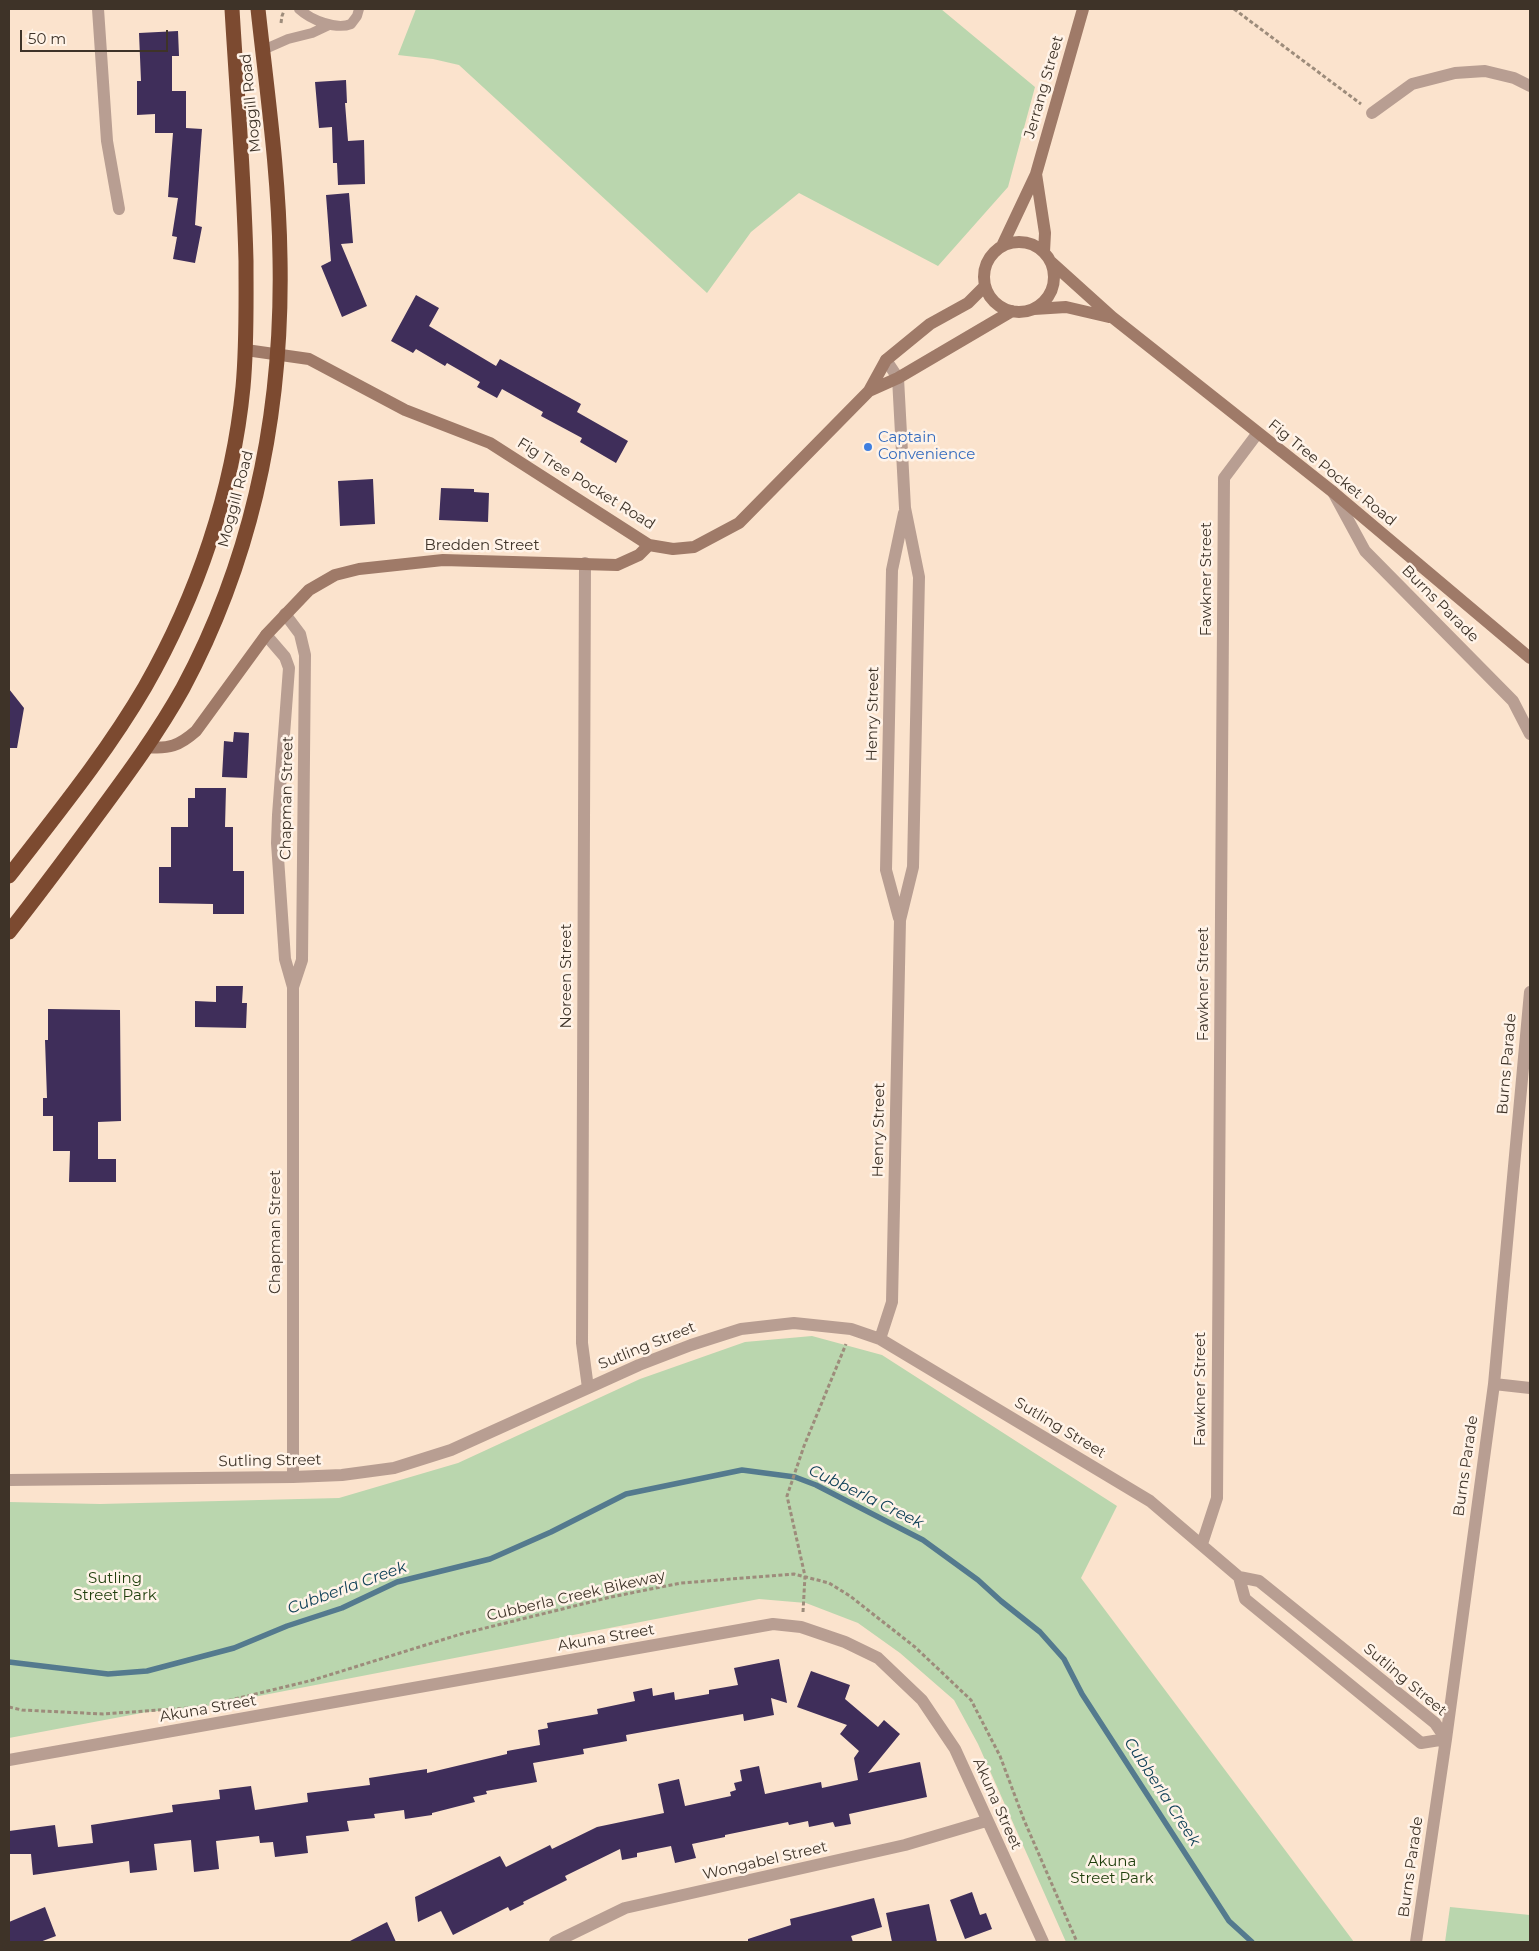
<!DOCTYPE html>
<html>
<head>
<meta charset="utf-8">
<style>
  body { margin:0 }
  #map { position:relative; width:1539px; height:1951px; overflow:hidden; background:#fbe3cd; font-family:Montserrat,sans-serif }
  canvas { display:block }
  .frame { position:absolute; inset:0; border:10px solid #3e3328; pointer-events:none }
  .scale { position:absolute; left:20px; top:30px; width:148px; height:22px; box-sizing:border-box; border:2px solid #3e3328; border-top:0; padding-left:6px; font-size:15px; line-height:18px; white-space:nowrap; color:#3e3328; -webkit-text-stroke:4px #fff3e8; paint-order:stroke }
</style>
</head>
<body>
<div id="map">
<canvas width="1539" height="1951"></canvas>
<div class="frame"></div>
<div class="scale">50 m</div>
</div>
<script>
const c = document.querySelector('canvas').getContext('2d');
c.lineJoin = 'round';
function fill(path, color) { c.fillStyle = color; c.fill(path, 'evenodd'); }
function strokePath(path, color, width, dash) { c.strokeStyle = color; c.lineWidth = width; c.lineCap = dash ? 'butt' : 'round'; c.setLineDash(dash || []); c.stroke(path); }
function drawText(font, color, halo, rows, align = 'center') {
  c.font = font + ' Montserrat,sans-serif'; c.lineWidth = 5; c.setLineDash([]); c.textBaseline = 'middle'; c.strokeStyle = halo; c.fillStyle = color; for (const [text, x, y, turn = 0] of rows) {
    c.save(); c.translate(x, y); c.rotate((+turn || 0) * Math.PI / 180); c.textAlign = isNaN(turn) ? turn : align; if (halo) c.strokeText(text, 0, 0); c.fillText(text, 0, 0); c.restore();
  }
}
fill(new Path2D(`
  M416 9H941L1035 87 1008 187 938 266 799 193 751 232 707 293 459 65 433 59 398 55Z
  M812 1336 882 1355 1117 1506 1081 1578 1354 1942H1066L978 1744 954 1700 900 1653 858 1623 806 1603 759 1599 202 1707 147 1712 9 1738V1502L100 1504 339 1498 458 1463 640 1379 745 1342Z
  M1450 1907 1530 1915V1942H1445Z`), '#bad6ae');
strokePath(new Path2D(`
  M9 1662 108 1674 147 1671 234 1648 287 1626 342 1608 397 1582 490 1559 551 1532 626 1494 742 1470 795 1477 816 1485 923 1540 978 1580 1001 1601 1040 1632 1064 1659 1082 1694 1229 1921 1252 1942`), '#547a8e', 5.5);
fill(new Path2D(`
  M178 31 179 56H172V91H186V128L202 129 195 225 202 227 195 263 173 259 177 237 172 236 178 198 168 197 173 133H155V114L137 115V81H141L139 33Z
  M346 80 347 103H345L348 141 364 140 365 184 338 185 337 163H333L332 127 319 128 315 82Z
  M349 193 353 243 341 244 367 306 342 317 321 266 331 261 326 195Z
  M416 295 439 308 429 326 496 366 500 359 581 404 577 412 628 441 616 463 580 442 582 438 541 416 543 412 502 389 497 398 477 387 480 382 447 363 445 366 416 349 413 353 391 341Z
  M373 479 375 524 340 526 338 481Z
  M441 488 474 489V492L489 493 488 522 439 520Z
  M9 689 24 708 17 748H9Z
  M234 732 249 733 247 778 222 777 224 741 233 742Z
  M195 788H226L225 827H233V871H244V914H213V904L159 903V867H171V827H188V798H195Z
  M216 986H243L242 1003H247L246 1028 195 1027V1001L216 1002Z
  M48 1009 120 1010 121 1121 98 1122V1159H116V1182H69L70 1151H53V1116H43V1098H47L45 1040H48Z
  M779 1659 787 1703 771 1698 774 1715 744 1721 743 1714 626 1735 627 1741 583 1749 584 1754 533 1763 537 1782 486 1791 487 1794 473 1797 475 1802 432 1813V1815L405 1819 404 1810 374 1814 375 1818 347 1821 349 1831 306 1836 308 1853 275 1857 273 1842 260 1843 259 1836 216 1841 219 1869 194 1872 191 1840 154 1844 157 1870 130 1873 129 1861 33 1875 31 1854H9V1831L55 1825 58 1847 93 1843 91 1825 173 1812 172 1805 220 1799 219 1790 251 1786 255 1810 308 1802 307 1793 370 1785 369 1778 427 1769V1773L507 1754V1751L540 1745 538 1730 548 1728 547 1723 598 1714 597 1709 635 1701 633 1692 652 1688 653 1696 674 1692 675 1700 709 1694V1690L738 1685 734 1668Z
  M811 1671 850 1685 845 1699 878 1727 884 1720 900 1734 868 1773 920 1762 927 1797 849 1814 851 1824 835 1827 833 1822 809 1827 808 1821 789 1825 788 1822 725 1835V1837L692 1844 696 1858 675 1863 671 1846 637 1853V1857L622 1860 620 1849 565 1876 567 1880 523 1902 524 1904 510 1911 508 1907 453 1935 441 1911 418 1922 415 1897 500 1856 506 1867 550 1845 552 1849 597 1827 664 1813 658 1784 679 1779 685 1806 731 1796 730 1792 736 1790 734 1783 742 1781 740 1770 759 1766 765 1794 821 1782 822 1788 858 1780 854 1758 859 1751 840 1734 847 1725 797 1707Z
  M972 1892 980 1915 986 1913 992 1929 965 1939 950 1900Z
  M874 1898 882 1927 851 1936 853 1942H748V1939L791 1925 790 1919Z
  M929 1904 937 1942H892L886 1913Z
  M45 1907 56 1936 40 1942H9V1922Z
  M387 1922 396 1942H348Z`), '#3f2e5a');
strokePath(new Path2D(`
  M1234 9 1361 104
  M281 23 282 16 284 11
  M803 1612 805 1576 787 1496 804 1446 846 1344
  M9 1707 22 1710 103 1714 202 1707 313 1680 461 1634 611 1597 681 1583 794 1574 829 1583 850 1596 915 1647 971 1700 1000 1756 1024 1820 1077 1942`), '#9d8c7b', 3, [4, 2.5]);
strokePath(new Path2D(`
  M299 9C311 20 336 30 351 24L357 16 359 9
  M263 50 288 39 312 33 329 25`), '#b89e92', 10);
strokePath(new Path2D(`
  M98 9 107 141 119 209
  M1372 113 1412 84 1455 73 1485 71 1514 78 1530 86
  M1333 492 1365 551 1513 701 1530 734
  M585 563 582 1343 588 1388
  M285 614 300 634 305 655 302 960 293 987
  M266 635 285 657 289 668 278 815 277 843 285 959 293 987V1477
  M899 918 886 870 892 570 904 513
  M880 1339 892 1302 900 920 913 867 919 577 905 508 898 378 886 360
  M1494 1384 1530 1388
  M9 1480 293 1477 342 1475 394 1468 451 1450 639 1365 691 1345 741 1329 794 1323 851 1329 880 1339 1150 1501 1239 1577 1259 1581 1435 1723 1446 1739 1421 1743 1245 1599 1239 1577
  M1202 1544 1217 1498 1224 478 1257 434
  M9 1760 773 1624 801 1627 845 1642 878 1658 922 1700 955 1749 1043 1942
  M555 1942 625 1908 905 1845 986 1821
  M1416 1942 1446 1739 1494 1384 1530 992`), '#b89e92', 12);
strokePath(new Path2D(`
  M1036 174 1045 233 1044 252
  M984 277a35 35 0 1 1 70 0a35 35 0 1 1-70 0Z
  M1002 246 1036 174 1083 9
  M1051 262 1112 317 1333 492 1530 658
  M1034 309 1066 307 1109 317
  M246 350 309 359 405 410 490 443 649 545 673 549 694 547 739 523 869 391 886 360 930 324 968 303 985 286
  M869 391 898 378 1012 311
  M147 747C169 749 179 746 196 731L266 635 309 590 335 575 359 569 443 560 617 565 639 555 649 545`), '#9f7a68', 12);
strokePath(new Path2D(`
  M9 876C56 815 106 754 145 687 197 596 233 491 243 387 247 345 246 303 246 261 244 177 237 93 232 9
  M9 932C39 894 68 855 96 817 127 775 158 733 183 688 255 553 283 410 280 258 279 175 267 92 258 9`), '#7c4a30', 15);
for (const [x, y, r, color] of [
  [868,447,5,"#3f7fe0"]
]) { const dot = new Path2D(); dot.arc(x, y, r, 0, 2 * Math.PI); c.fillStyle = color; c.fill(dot); strokePath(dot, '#fff3e8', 2); }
drawText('15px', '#3e3328', '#fff3e8', [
  ["Jerrang Street",1044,87,-74],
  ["Moggill Road",251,103,-96],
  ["Fig Tree Pocket Road",1332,473,39],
  ["Fig Tree Pocket Road",586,484,32],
  ["Moggill Road",236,499,-75],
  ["Bredden Street",482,546],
  ["Fawkner Street",1207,579,-90],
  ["Burns Parade",1440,604,45],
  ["Henry Street",873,714,-89],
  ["Chapman Street",287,798,-89],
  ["Noreen Street",567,976,-90],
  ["Fawkner Street",1204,984,-90],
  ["Burns Parade",1507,1064,-85],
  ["Henry Street",879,1130,-89],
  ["Chapman Street",276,1232,-90],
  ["Sutling Street",647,1346,-22],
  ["Fawkner Street",1201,1389,-90],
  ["Sutling Street",1060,1428,31],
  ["Sutling Street",270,1461,-1],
  ["Burns Parade",1466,1466,-82],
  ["Cubberla Creek Bikeway",576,1596,-13],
  ["Akuna Street",606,1638,-10],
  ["Sutling Street",1405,1680,40],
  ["Akuna Street",208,1709,-10],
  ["Akuna Street",997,1804,66],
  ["Wongabel Street",765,1861,-13],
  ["Burns Parade",1411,1867,-82]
]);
drawText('15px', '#366cbe', '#fff3e8', [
  ["Captain",878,438],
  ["Convenience",878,455]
], 'left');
drawText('15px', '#1e3e0b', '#fff3e8', [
  ["Sutling",115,1579],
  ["Street Park",115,1596],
  ["Akuna",1112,1862],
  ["Street Park",1112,1879]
]);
drawText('italic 16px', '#104158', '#fff3e8', [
  ["Cubberla Creek",866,1497,26],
  ["Cubberla Creek",347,1588,-20],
  ["Cubberla Creek",1162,1792,57]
]);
</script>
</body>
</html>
